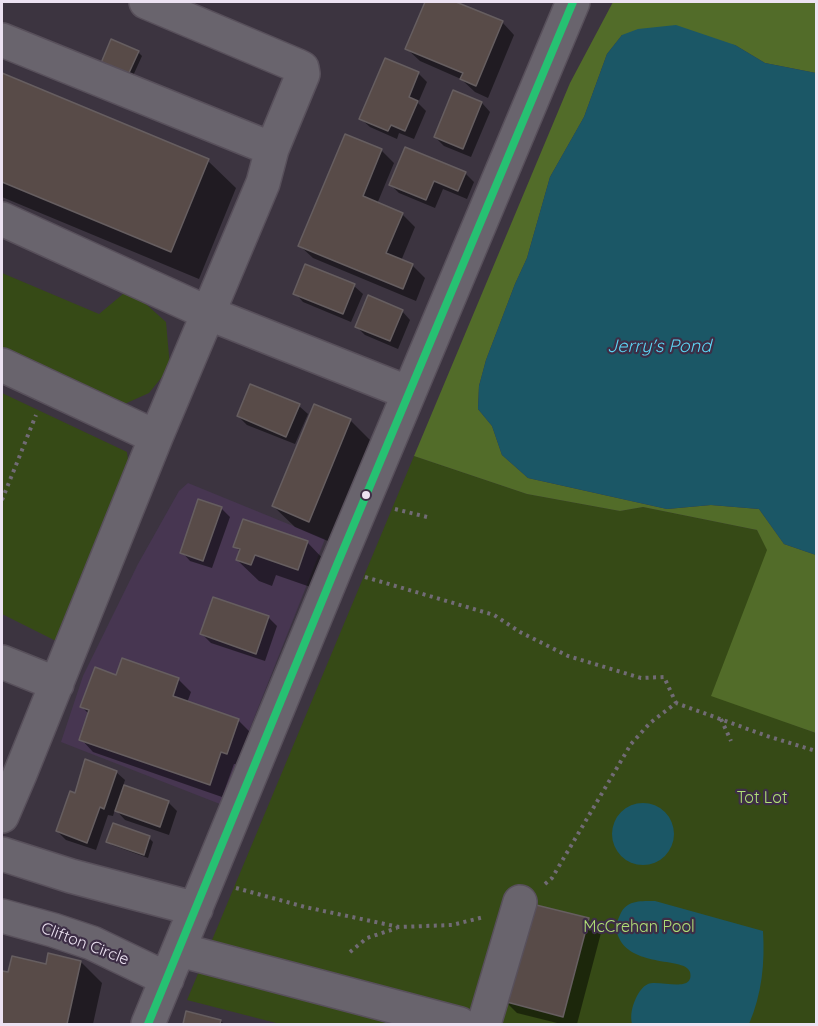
<!DOCTYPE html>
<html>
<head>
<meta charset="utf-8">
<style>
  body { margin:0 }
  #map { position:relative; width:818px; height:1026px; overflow:hidden; background:#3c3440; font-family:Quicksand,sans-serif }
  canvas { display:block }
  .frame { position:absolute; inset:0; border:3px solid #ece2f2; pointer-events:none }
</style>
</head>
<body>
<div id="map">
<canvas width="818" height="1026"></canvas>
<div class="frame"></div>
</div>
<script>
const c = document.querySelector('canvas').getContext('2d');
c.lineJoin = 'round';
function fill(path, color) { c.fillStyle = color; c.fill(path, 'evenodd'); }
function strokePath(path, color, width, dash) { c.strokeStyle = color; c.lineWidth = width; c.lineCap = dash ? 'butt' : 'round'; c.setLineDash(dash || []); c.stroke(path); }
function drawText(font, color, halo, rows, align = 'center') {
  c.font = font + ' Quicksand,sans-serif'; c.lineWidth = 4.5; c.setLineDash([]); c.textBaseline = 'middle'; c.strokeStyle = halo; c.fillStyle = color; for (const [text, x, y, turn = 0] of rows) {
    c.save(); c.translate(x, y); c.rotate((+turn || 0) * Math.PI / 180); c.textAlign = isNaN(turn) ? turn : align; if (halo) c.strokeText(text, 0, 0); c.fillText(text, 0, 0); c.restore();
  }
}
fill(new Path2D(`
  M188 483 325 539 220 804 61 742 83 676 138 564 179 491Z`), '#473651');
fill(new Path2D(`
  M2 273 99 314 129 289 166 322 170 367 149 393 118 407 2 355Z
  M2 393 127 452 129 468 58 642 2 614Z
  M414 456 527 494 620 511 643 507 757 530 768 550 712 695 816 733V1024H280L187 1000Z`), '#364a16');
fill(new Path2D(`
  M613 2H816V73L765 63 735 45 622 35 607 54 584 117 550 177 527 258 515 284 486 360 479 386 478 409 492 426 502 455 528 478 667 509 711 505 759 509 784 544 816 555V733L711 696 767 550 757 530 643 507 620 511 527 494 414 456 570 83Z`), '#526c29');
fill(new Path2D(`
  M676 25 735 45 765 63 816 73V555L784 544 759 509 711 505 667 509 528 478 502 455 492 426 478 409 479 386 486 360 515 284 527 258 550 177 584 117 607 54 622 35 638 29Z
  M612 834a31 31 0 1 1 62 0a31 31 0 1 1-62 0Z
  M655 901 763 931C765 963 762 994 749 1024H632C630 1015 632 1007 636 998 639 992 642 987 648 984 658 979 695 994 690 972 686 957 633 968 619 938 615 930 616 923 620 915 626 900 640 901 655 901Z`), '#1b5766');
fill(new Path2D(`
  M426 2H452L502 22 514 35 488 98 475 92 461 79 420 61 407 49Z
  M138 52 142 56 132 78 106 66Z
  M418 73 427 82 418 103 426 111 414 139 399 133 397 139 370 127 361 119Z
  M2 75 208 161 236 188 199 279 2 197Z
  M454 92 482 103 490 112 471 157 444 146 435 137Z
  M381 150 394 163 377 204 402 214 415 227 401 261 412 265 425 278 416 301 313 258 300 246Z
  M465 173 474 182 467 199 443 189 435 208 399 193 390 184Z
  M354 286 363 294 351 322 303 302 295 293Z
  M402 311 410 320 398 349 365 335 356 326Z
  M299 406 308 414 295 444 247 425 238 416Z
  M315 406 350 420 372 442 330 542 295 527 273 506Z
  M221 508 230 517 212 568 190 561 182 552Z
  M307 542 328 564 319 590 276 575 272 586 259 581 237 560 240 552 235 546Z
  M268 617 277 626 265 661 211 643 202 634Z
  M117 677 178 679 191 692 187 703 238 720 251 733 240 765 234 764 222 797 93 752 81 739 89 714 82 707Z
  M116 772 125 780 123 786 168 802 177 811 169 835 125 820 115 809 113 816 108 815 96 850 66 840 57 831 76 794Z
  M149 838 153 842 148 858 112 845 108 841Z
  M588 920 601 933 577 1024H561L517 1013 504 1000Z
  M81 962 102 983 93 1024H2V972L9 974Z
  M187 1012 221 1021 224 1024H184Z`), '#0007');
const building = new Path2D(`
  M425 2H456L503 21 476 86 460 79 463 73 405 49Z
  M111 39 139 51 128 75 101 63Z
  M385 58 419 72 409 97 418 101 405 131 391 125 388 131 359 119Z
  M2 73 209 159 171 252 2 182Z
  M453 90 482 102 463 149 434 137Z
  M345 134 382 149 363 196 403 213 386 253 413 264 403 289 298 246Z
  M405 147 466 172 458 191 434 181 426 200 389 185Z
  M305 264 355 284 343 314 293 294Z
  M368 295 403 310 390 341 355 327Z
  M250 384 300 404 286 437 237 416Z
  M314 404 351 419 309 522 272 506Z
  M198 499 222 507 203 561 180 553Z
  M243 519 308 541 298 570 255 555 251 565 236 560 240 549 233 547Z
  M213 597 269 616 256 654 200 634Z
  M122 658 179 678 173 696 239 719 227 754 221 752 210 785 79 740 89 710 80 707 95 667 116 675Z
  M85 759 117 771 104 809 100 807 87 843 56 831 70 791 75 793Z
  M124 785 169 801 160 827 115 811Z
  M113 823 150 836 144 855 106 842Z
  M528 903 589 918 563 1017 503 1001Z
  M48 953 81 961 67 1024H2V971L8 972 12 956 46 964Z
  M186 1011 221 1020 220 1024H183Z`);
fill(building, '#584b48');
strokePath(building, '#665e60', 1.5);
const minor = new Path2D(`
  M2 40 272 149
  M2 219 210 314 409 393
  M2 365 156 437
  M2 662 57 684
  M2 816 20 774 156 437 263 183 272 149 303 74 302 68 298 66 146 2
  M2 854 71 876 196 909
  M2 916 53 930 92 943 167 979
  M180 950 460 1024
  M148 1024 336 567 573 2
  M484 1024 520 902`);
strokePath(minor, '#58505b', 36);
strokePath(new Path2D(`
  M2 500 36 415
  M395 509 427 517
  M365 577 494 615 520 632 568 656 641 678 664 677 676 703
  M721 719 731 741
  M545 884 552 878 631 744 650 723 676 703 767 736 816 751
  M236 888 305 907 399 927 452 925 484 917
  M350 952 367 938 397 928`), '#716b75', 4, [3, 4.5]);
strokePath(minor, '#69646d', 33);
strokePath(new Path2D(`
  M148 1024 336 567 573 2`), '#26c172', 8);
for (const [x, y, r, color] of [
  [366,495,5,"#ece2f2"]
]) { const dot = new Path2D(); dot.arc(x, y, r, 0, 2 * Math.PI); c.fillStyle = color; c.fill(dot); strokePath(dot, '#3d2e46', 2); }
drawText('16px', '#b1e177', '#3d2e46', [
  ["Tot Lot",762,798],
  ["McCrehan Pool",639,927]
]);
drawText('16px', '#ece2f2', '#3d2e46', [
  ["Clifton Circle",85,944,21]
]);
drawText('italic 18px', '#5dd7f5', '#3d2e46', [
  ["Jerry's Pond",659,347]
]);
</script>
</body>
</html>
